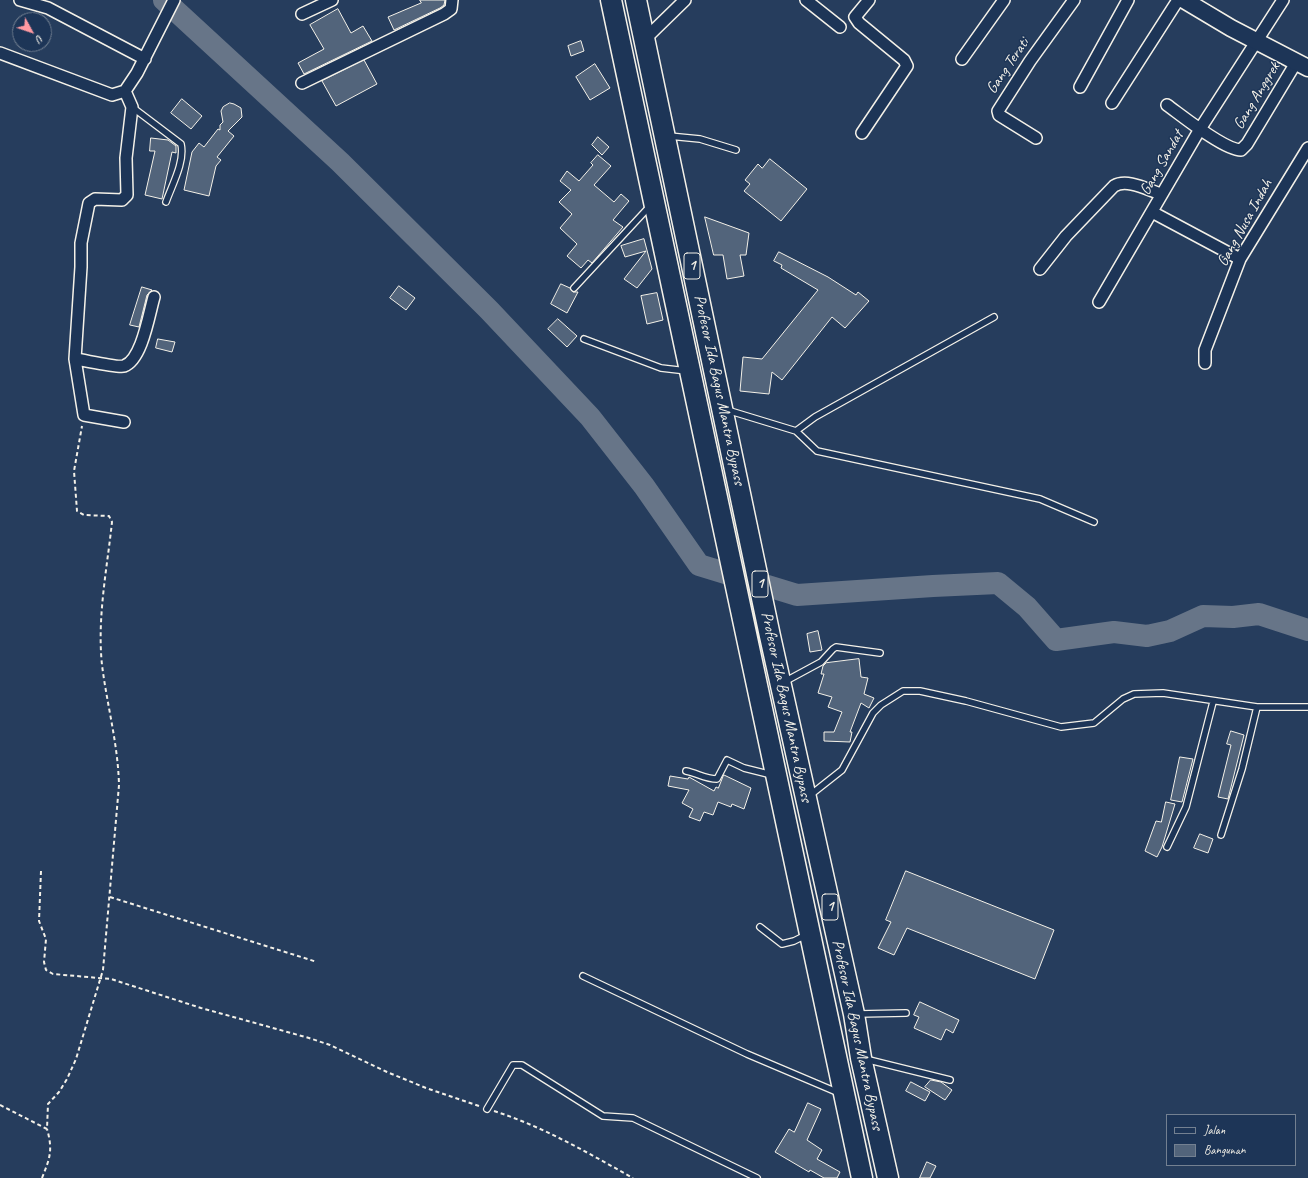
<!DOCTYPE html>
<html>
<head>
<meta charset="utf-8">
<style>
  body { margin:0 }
  #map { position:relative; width:1308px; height:1178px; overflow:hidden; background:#263d5d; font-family:Caveat,sans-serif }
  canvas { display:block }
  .legend { position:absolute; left:1166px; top:1114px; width:130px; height:52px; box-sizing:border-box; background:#1d3557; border:1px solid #738091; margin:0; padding:5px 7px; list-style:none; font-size:12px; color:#f4f1e8 }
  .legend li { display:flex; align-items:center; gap:8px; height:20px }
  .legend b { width:20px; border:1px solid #738091 }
  .north { position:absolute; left:12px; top:12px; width:40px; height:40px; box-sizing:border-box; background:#1d3557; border:1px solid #738091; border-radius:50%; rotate:130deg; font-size:11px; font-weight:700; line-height:16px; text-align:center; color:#f4f1e8 }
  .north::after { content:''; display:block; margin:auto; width:14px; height:18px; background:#ff9aa2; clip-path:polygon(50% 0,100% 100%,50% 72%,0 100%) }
</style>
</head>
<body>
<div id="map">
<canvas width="1308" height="1178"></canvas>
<ul class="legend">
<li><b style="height:5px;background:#1d3557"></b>Jalan</li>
<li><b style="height:11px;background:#52647b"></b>Bangunan</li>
</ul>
<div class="north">U</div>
</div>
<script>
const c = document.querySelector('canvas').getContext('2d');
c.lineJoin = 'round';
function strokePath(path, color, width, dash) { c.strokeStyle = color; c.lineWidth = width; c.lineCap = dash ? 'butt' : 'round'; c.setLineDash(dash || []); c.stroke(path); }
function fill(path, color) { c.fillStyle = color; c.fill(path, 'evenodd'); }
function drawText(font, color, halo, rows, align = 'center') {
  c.font = font + ' Caveat,sans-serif'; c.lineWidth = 3; c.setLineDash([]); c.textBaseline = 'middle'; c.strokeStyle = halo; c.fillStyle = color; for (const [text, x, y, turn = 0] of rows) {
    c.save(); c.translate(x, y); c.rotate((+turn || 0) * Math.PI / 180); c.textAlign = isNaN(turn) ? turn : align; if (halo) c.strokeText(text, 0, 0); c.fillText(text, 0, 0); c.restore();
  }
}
strokePath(new Path2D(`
  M164 0 340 162 489 310 590 417 644 486 699 565 797 595 933 586 998 583 1027 607 1056 640 1114 632 1147 636 1170 631 1203 616 1233 617 1259 614 1308 630`), '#677588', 22);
const building = new Path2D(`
  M420 0H445L444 5 440 8 394 30 388 17 421 3Z
  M338 9 351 33 363 26 372 41 304 74 298 63 324 49 310 25Z
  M581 41 584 51 571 56 568 46Z
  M364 60 377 84 336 106 322 81Z
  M595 64 610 88 590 100 576 77Z
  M182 99 202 116 191 129 171 113Z
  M230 103 234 104 241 108 242 117 228 131 234 136 217 157 221 160 216 166 209 196 184 190 192 152 199 143 204 147 218 129 220 130V125L223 122 221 111 223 107Z
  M598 137 609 147 602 155 592 145Z
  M151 138 168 140 176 146V153L172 152 162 199 145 195 155 151H150Z
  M598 155 611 166 594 185 614 202 621 194 629 201 613 220 623 227 592 263 588 260 581 268 567 256 577 244 560 228 572 214 559 202 571 190 560 181 567 171 579 181 593 165 591 163Z
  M770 159 807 189 781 221 744 191 750 184 745 180 758 164 762 168Z
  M705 217 749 233 746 255H740L744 276 727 279 723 255H714Z
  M644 239 652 269 637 288 624 279 646 251 625 257 621 246Z
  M779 252 828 277 856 295 858 292 869 301 845 328 832 317 782 380 772 372 769 394 740 391 743 357 762 359 818 290 781 268 782 265 774 261Z
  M561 284 570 288 573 292H578L567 313 551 304Z
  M399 286 415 298 406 310 390 298Z
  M142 287 152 290 147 295 139 327 130 325Z
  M657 293 663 320 647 324 641 296Z
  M558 319 577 336 567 347 548 329Z
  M158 339 175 342 172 352 156 348Z
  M818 631 822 650 810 652 807 634Z
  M859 659 861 677 868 678 864 694 874 698 869 708 861 703 850 732H852L850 742 824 741V732H834L842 712 828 707 832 697 818 693 824 674H821L823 666 826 663Z
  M1231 731 1244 735 1228 799 1218 797 1231 745 1227 744Z
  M1180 757 1193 759 1182 802 1171 800Z
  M724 775 751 788 744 809 732 804 731 807 718 802 713 815 704 812 700 821 689 817 693 809 682 803 689 790 668 786 670 776 688 779 689 777 714 791 716 787 718 788Z
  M1166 802 1175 804 1162 847 1157 857 1145 851 1156 821 1161 822Z
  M1200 834 1213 839 1208 853 1194 848Z
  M906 871 1054 930 1035 979 907 928 894 955 878 948 891 922 886 920Z
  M920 1002 959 1020 953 1033 946 1029 941 1040 914 1028 919 1017 914 1015Z
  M931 1080 941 1082 952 1090 945 1100 925 1087Z
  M911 1082 930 1092 925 1101 906 1091Z
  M808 1103 821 1109 807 1140 822 1150 817 1159 840 1172 837 1178H824L810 1170 809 1172 775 1152 789 1129 794 1132Z
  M927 1162 936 1166 930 1178H920Z`);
fill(building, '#52647b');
strokePath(building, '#f4f1e8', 1);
const lane = new Path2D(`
  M132 107 181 144C185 162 172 185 166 202
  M669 136 700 139 736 150
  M574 288 650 206
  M584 339 661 368 687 371
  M727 410 796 431 815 417 994 317
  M796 431 817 451 1040 499 1094 522
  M784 682 821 662 833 649 836 647 880 653
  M686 771C697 773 705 779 717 779L727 760 744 768 772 775
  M809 796 842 770 873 713 881 705 903 691H920L966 701 1061 727 1094 723 1123 699 1134 694 1163 693 1257 707H1308
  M1221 835 1242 769 1257 707
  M1167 847 1186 807 1213 702
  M760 927 782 944 794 941 806 935
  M583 976 747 1054 839 1093
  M858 1014 906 1013
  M865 1059 950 1080
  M487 1109 513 1065H522L603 1116 633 1118 757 1178`);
const street = new Path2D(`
  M20 0 48 8 145 59
  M806 0 840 27
  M302 14 332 0
  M644 40 685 0
  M0 53 112 95 125 91 137 73 174 0
  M962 59 1004 0
  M302 83 444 14 451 9 452 0
  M1080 87 1128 0
  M1112 103 1178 0
  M1167 105C1181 115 1224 150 1241 150L1247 144 1297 61
  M862 133 907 66 904 60 859 23 855 17 869 0
  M1036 138 999 115 998 111 1030 61 1074 0
  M1152 212 1240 259
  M1040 269 1066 236 1114 186C1127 178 1148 190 1161 194
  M1099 302 1200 129 1283 0
  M75 359C84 360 117 368 124 366 142 360 149 314 154 297
  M1205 363V350L1240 259 1308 148
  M124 422 84 415 75 359 81 267V243L89 203 95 199 122 200 127 195 126 158 132 107 125 91`);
const secondary = new Path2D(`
  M1184 0 1231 28 1308 68`);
const highway = new Path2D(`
  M611 0 862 1178
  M636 0 770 636 854 1014 861 1058 888 1178`);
strokePath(lane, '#f4f1e8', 8);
strokePath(street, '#f4f1e8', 14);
strokePath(secondary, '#f4f1e8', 19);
strokePath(highway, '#f4f1e8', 23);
strokePath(new Path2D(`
  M41 871 39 921 46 939 44 962 46 970 53 974 111 979 201 1008 309 1038 330 1045 387 1072 426 1088 479 1106
  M110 897 317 962
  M0 1105 47 1129 48 1104 59 1092 67 1079 76 1059 103 970 119 785C118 744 107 705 102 665 97 618 107 569 112 522L109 516 84 515 77 511 74 471 82 426
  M494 1111C544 1127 588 1153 633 1178
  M42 1178C50 1158 53 1150 47 1129`), '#f4f1e8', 2, [4, 3]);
strokePath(lane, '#1d3557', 5.5);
strokePath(street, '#1d3557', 11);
strokePath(secondary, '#1d3557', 16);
strokePath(highway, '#1d3557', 20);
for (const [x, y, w] of [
  [692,266,16],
  [760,584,16],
  [830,907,16]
]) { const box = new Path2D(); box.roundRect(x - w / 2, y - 13, w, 26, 3); c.fillStyle = '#1d3557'; c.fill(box); strokePath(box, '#f4f1e8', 1); }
drawText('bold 15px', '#f4f1e8', null, [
  ["1",692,266],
  ["1",760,584],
  ["1",830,907]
]);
drawText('16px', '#f4f1e8', '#1d3557', [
  ["Gang Terati",1008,66,-56],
  ["Gang Anggrek",1257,96,-59],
  ["Gang Sandat",1162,163,-60],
  ["Gang Nusa Indah",1245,223,-61],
  ["Profesor Ida Bagus Mantra Bypass",719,390,78],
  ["Profesor Ida Bagus Mantra Bypass",786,707,78],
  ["Profesor Ida Bagus Mantra Bypass",857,1035,78]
]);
</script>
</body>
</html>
